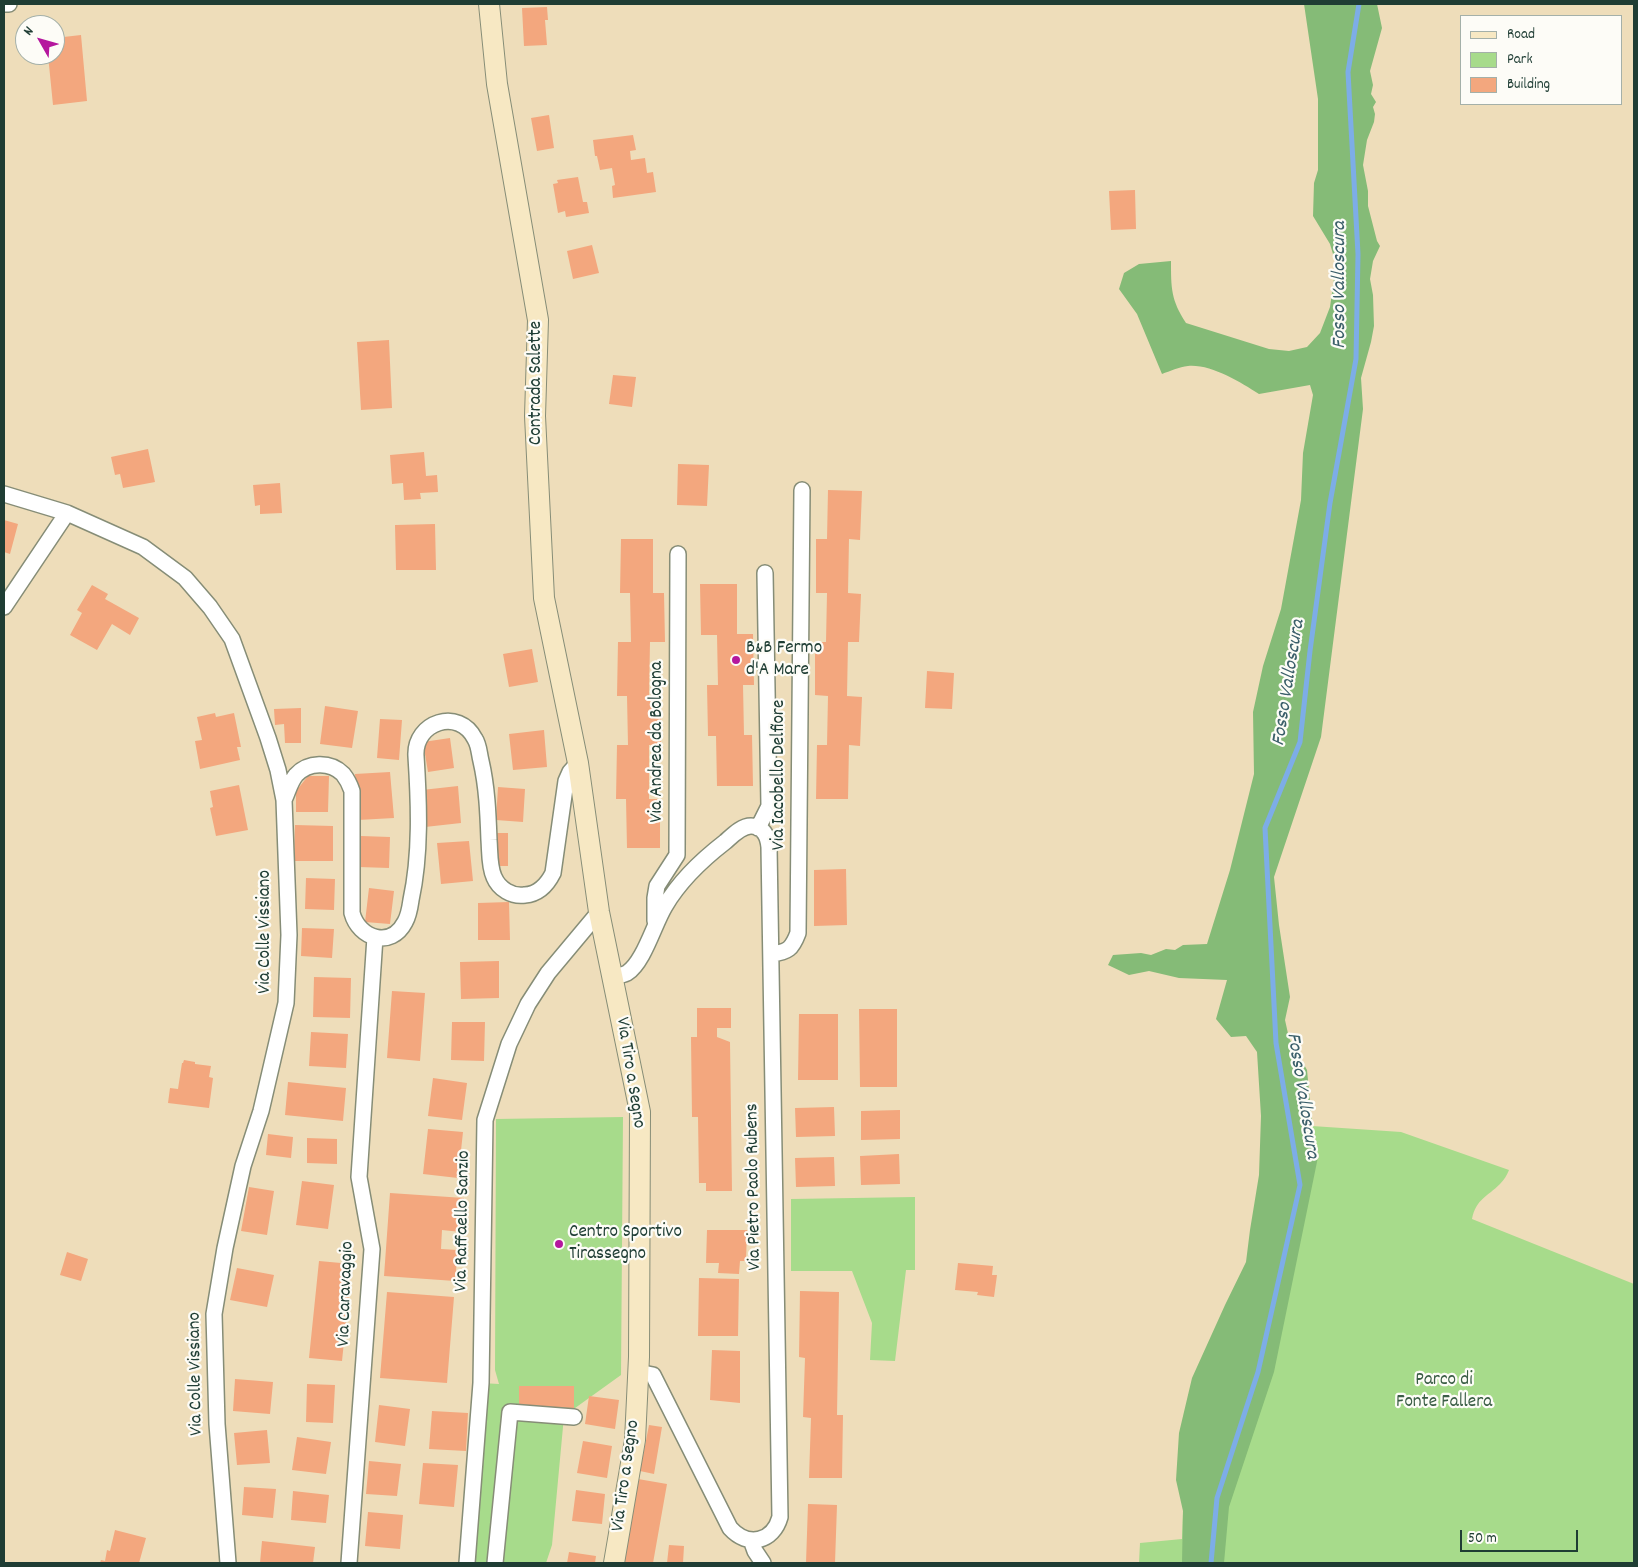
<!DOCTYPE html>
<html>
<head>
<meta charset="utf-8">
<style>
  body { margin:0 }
  #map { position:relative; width:1638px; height:1567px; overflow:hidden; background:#eeddba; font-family:Dekko,sans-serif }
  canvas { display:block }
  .frame { position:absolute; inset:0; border:5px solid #1f3d34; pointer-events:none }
  .legend { position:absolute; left:1460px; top:15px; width:162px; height:90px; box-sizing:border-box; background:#fdfcf7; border:1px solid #a4b0a9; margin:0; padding:6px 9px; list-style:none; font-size:15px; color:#1f3d34 }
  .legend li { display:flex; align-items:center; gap:10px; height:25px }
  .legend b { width:25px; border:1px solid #a4b0a9 }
  .north { position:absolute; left:15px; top:15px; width:50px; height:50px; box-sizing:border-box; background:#fdfcf7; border:1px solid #a4b0a9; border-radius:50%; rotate:308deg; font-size:14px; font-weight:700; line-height:20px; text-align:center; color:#1f3d34 }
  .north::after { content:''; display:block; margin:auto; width:18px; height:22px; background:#b5179e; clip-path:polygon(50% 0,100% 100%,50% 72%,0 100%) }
  .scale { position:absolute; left:1460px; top:1530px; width:118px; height:22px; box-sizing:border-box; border:2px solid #1f3d34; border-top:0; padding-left:6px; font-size:15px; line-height:18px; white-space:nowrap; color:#1f3d34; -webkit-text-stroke:4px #fdfcf7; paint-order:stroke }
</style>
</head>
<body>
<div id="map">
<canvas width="1638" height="1567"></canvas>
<div class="frame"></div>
<ul class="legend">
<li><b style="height:6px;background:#f7e8c3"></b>Road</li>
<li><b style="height:14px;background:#a7db8b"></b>Park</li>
<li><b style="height:14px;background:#f3a77e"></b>Building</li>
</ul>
<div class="north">N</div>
<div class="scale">50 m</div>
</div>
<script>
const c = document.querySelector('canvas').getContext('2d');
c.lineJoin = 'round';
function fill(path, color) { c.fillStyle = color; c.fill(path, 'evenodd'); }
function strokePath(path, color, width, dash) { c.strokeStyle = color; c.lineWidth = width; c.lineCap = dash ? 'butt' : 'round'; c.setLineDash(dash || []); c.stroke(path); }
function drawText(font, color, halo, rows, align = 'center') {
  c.font = font + ' Dekko,sans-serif'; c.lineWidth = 4.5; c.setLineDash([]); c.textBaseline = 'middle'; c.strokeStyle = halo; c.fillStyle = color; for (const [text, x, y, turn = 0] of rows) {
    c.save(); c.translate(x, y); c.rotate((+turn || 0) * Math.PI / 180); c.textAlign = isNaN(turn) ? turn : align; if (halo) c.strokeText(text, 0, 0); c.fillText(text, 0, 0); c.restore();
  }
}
fill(new Path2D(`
  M623 1117 621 1375 564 1416 552 1545 546 1563H467L481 1383 499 1384 495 1370 496 1119Z
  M1312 1126 1401 1132 1509 1170C1507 1175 1504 1180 1500 1184 1487 1197 1476 1199 1472 1219L1634 1284V1563H1139L1140 1543 1182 1539 1183 1511 1318 1157 1314 1143Z
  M915 1197V1270H906L895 1361 870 1360 872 1323 852 1271H791V1199Z`), '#a7db8b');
fill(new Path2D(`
  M1304 4H1377L1382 28 1370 71 1373 85 1371 94 1376 102 1373 107 1375 114 1374 122 1367 140 1363 165 1368 191V206L1377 241 1380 246 1373 261 1370 279 1373 295 1374 326 1371 342 1361 378 1363 409 1321 737 1274 877 1279 925 1290 997 1285 1020 1289 1038 1307 1070 1314 1143 1318 1157 1274 1372 1229 1507 1224 1563H1182L1183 1511 1176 1480 1179 1433 1192 1378 1225 1305 1246 1262 1250 1230 1259 1175 1261 1116 1257 1052 1246 1036 1231 1037 1216 1019 1227 980 1179 978 1149 971 1129 975 1108 965 1113 955 1141 953 1151 955 1166 949 1175 950 1183 945 1207 944 1230 870 1254 774 1253 712 1263 666 1281 609 1301 500 1303 453 1313 395 1310 385 1259 394C1240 382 1211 364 1188 366 1179 367 1170 371 1162 374L1137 314 1119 289 1124 273 1139 264 1171 261C1171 288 1171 300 1186 323L1269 349 1289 351 1307 347 1320 333 1330 307 1336 264 1330 244 1313 216 1314 183 1318 170V99Z`), '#85bb77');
strokePath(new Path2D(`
  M1211 1563 1217 1498 1258 1372 1300 1185 1276 1043 1265 828 1300 742 1310 651 1330 503 1356 359 1358 254 1348 72 1359 4`), '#7dade7', 5);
fill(new Path2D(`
  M547 7 548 20H545L547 45 524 46 522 8Z
  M81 35 87 101 53 105 48 55H55V38Z
  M549 115 554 148 537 151 531 118Z
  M633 135 636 150 630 151 631 160 645 158 647 173 653 172 656 192 613 198 612 186 615 185 612 168 600 170 597 156H595L593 140Z
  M578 177 583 202H587L589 213 566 217 565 211 558 213 553 184 558 183 557 180Z
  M1135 190 1136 229 1111 230 1109 191Z
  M592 245 599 273 573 279 567 251Z
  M389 340 392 408 361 410 357 342Z
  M613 375 636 377 632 407 609 404Z
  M148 449 155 482 123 488 120 474 115 475 111 457Z
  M424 452 426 476 437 475 438 492 420 493 421 499 404 500 403 483 392 484 390 455Z
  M678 464 709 465 707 506 677 505Z
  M280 483 282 513 260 514V505L255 506 253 485Z
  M828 490 862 491 860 540 849 539 848 593 861 594 859 642H848L847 696 862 697 860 746 849 745 848 799H816L817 745H827L828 696 815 695V642H826L827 593H816V539H827Z
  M4 520 18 524 10 554 4 552Z
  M435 524 436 570H396L395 525Z
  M621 539H653V593H664L665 642H650L649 696H661V745H649V799H660V848H627L626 799H616L617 745H628L627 696H617L618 642H631L630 593H620Z
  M700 584H737V634H753L754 685H743L744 735H752L753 786H717L716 736H708L707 685H718L717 635H701Z
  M92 585 108 594 105 599 139 618 130 635 112 624 97 650 70 635 82 613 77 610Z
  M532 649 538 682 509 687 503 654Z
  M927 671 954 673 952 709 925 708Z
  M325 706 358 711 352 748 320 744Z
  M301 708V743H285L284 724 275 725 274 709Z
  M215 713 216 717 234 713 241 747H237L240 760 200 769 195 741 202 740 197 717Z
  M380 719 402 720 399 760 377 758Z
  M544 730 547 767 513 770 509 734Z
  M450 738 454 768 428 772 423 742Z
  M390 772 394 818 358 820 355 774Z
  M308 776H329L328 812H296V791Z
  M239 785 248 830 216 836 210 808 213 807 210 791Z
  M458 786 461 823 425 827 422 790Z
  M498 787 525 789 523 822 496 820Z
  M295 825 333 826V861H294Z
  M494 833H508V866H493Z
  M361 836 390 837 389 868 359 867Z
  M469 841 473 881 441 884 437 843Z
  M846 869 847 925 814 926V870Z
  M306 878 335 879 334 910 305 909Z
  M369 888 394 891 390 924 365 922Z
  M509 902 510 940H478V903Z
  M302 928 334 929 332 958 301 956Z
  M499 961V998L461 999 460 962Z
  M314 977 351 978 350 1018 313 1017Z
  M392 991 425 993 420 1061 387 1058Z
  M697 1008H731V1028H717V1037L730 1042 732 1191H706V1183H699L698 1117H692L691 1037H697Z
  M859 1009H897V1087H860Z
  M799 1014H838V1080H798Z
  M452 1022H485L484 1061 451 1060Z
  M311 1032 348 1034 346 1068 309 1066Z
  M184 1060 195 1062V1064L211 1066 209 1077 213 1078 209 1108 168 1103 170 1088 178 1089 182 1063H183Z
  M433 1078 467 1083 462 1120 428 1116Z
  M288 1082 346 1088 343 1121 285 1115Z
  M834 1107 835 1136 796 1137 795 1108Z
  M900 1110V1139L861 1140V1111Z
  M428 1129 463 1132 458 1178 423 1174Z
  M268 1134 293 1137 291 1158 266 1155Z
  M307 1138 337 1139V1164L307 1163Z
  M899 1154 900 1184 861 1185 860 1156Z
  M834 1157 835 1186 796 1187 795 1158Z
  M302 1181 334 1185 328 1229 296 1225Z
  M249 1187 274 1191 267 1235 241 1231Z
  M390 1193 464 1198 461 1232 442 1230 441 1249 458 1250 455 1281 384 1276Z
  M707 1230H747L746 1261H740L739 1274 718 1273 719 1263H706Z
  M67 1252 88 1259 81 1281 60 1275Z
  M319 1261 352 1264 342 1361 309 1358Z
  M958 1263 993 1266 992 1275H997L994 1297 977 1295 978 1292 955 1290Z
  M237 1268 274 1275 267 1307 230 1300Z
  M699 1278 739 1279 738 1336H698Z
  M800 1291 839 1292 837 1415H843L842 1478H809L811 1418 803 1417 805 1358 799 1357Z
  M387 1292 454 1297 447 1383 380 1378Z
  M712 1350 740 1351V1403L710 1400Z
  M235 1379 273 1382 270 1414 233 1411Z
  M307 1384 335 1385 333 1423 306 1422Z
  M519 1386H574V1408L519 1407Z
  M589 1396 619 1400 615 1429 585 1424Z
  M379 1405 410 1409 405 1446 375 1442Z
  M432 1411 468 1413 466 1451 429 1449Z
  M649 1425 662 1427 654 1474 640 1471Z
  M267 1430 270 1463 237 1465 234 1433Z
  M297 1437 331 1442 326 1474 292 1470Z
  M583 1441 612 1446 607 1478 577 1473Z
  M369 1461 401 1464 397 1496 366 1494Z
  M423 1463 458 1465 454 1507 419 1504Z
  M638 1479 667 1484 653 1563H623Z
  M244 1487 276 1489 273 1518 242 1515Z
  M576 1490 605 1494 602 1524 572 1521Z
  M293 1491 329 1495 326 1523 291 1520Z
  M808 1504 837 1505 835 1563H806Z
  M368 1512 403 1515 400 1549 365 1546Z
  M115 1530 146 1538 139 1563H100L101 1560 105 1561 107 1550 110 1551Z
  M262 1541 315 1547 313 1563H260Z
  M669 1545 684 1546 683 1563H667Z
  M569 1552 596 1556 595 1563H567Z`), '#f3a77e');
const street = new Path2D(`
  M4 4H9
  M4 494 67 513 143 547 185 578 210 607 232 639 268 738 278 770 284 800 289 935 286 1003 261 1111 243 1166 225 1248 214 1314 217 1424 228 1563
  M4 607 67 513
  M284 800C288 792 290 782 296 775 308 762 330 761 343 774 347 779 350 785 352 791V913C359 939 391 949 405 922 409 915 410 907 411 900 421 854 419 803 416 756 414 722 459 707 475 739 479 745 479 753 481 761 487 787 488 813 489 840 490 852 489 866 494 877 499 889 512 897 525 895 539 894 547 885 553 873L566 781 570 772 578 763
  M758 828 769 806 765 573
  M655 921V898L657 886 677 855 678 554
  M771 954C788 952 792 949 798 933L802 490
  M612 977C617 976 623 975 627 973 644 962 654 924 665 906 679 882 703 859 725 842 732 836 741 826 751 826 763 826 768 836 769 847L780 1517C773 1542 748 1548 730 1528L653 1375 638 1372
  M751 1540 755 1551 763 1563
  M349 1563 372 1249 359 1177 375 937
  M467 1563 481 1383 485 1120 509 1044 528 1004 548 973 599 912
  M495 1563 510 1412 574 1417`);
const secondary = new Path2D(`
  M489 4 497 84 538 320 535 416 544 598 578 763 599 912 640 1112 639 1357 635 1440 614 1563`);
strokePath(street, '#868d77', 18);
strokePath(secondary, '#868d77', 22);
strokePath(street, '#fff', 15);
strokePath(secondary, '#f7e8c3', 20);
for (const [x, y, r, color] of [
  [736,660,5,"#b5179e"],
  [559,1244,5,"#b5179e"]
]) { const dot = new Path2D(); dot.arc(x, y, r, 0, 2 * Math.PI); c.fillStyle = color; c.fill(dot); strokePath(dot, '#fdfcf7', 2); }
drawText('19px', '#1f3d34', '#fdfcf7', [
  ["Contrada Salette",537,383,-90],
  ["Via Andrea da Bologna",658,742,-90],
  ["Via Iacobello Delfiore",780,775,-90],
  ["Via Colle Vissiano",266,932,-90],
  ["Via Tiro a Segno",629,1073,81],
  ["Via Pietro Paolo Rubens",755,1187,-91],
  ["Via Raffaello Sanzio",464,1221,-89],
  ["Via Caravaggio",347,1294,-88],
  ["Via Colle Vissiano",197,1374,-91],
  ["Via Tiro a Segno",627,1476,-82]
]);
drawText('19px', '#1f3d34', '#fdfcf7', [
  ["B&B Fermo",746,649],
  ["d'A Mare",746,671],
  ["Centro Sportivo",569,1233],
  ["Tirassegno",569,1255]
], 'left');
drawText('19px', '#3a5d45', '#fdfcf7', [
  ["Parco di",1444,1381],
  ["Fonte Fallera",1444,1403]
]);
drawText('italic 20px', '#3b5f6a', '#fdfcf7', [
  ["Fosso Valloscura",1341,285,-90],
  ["Fosso Valloscura",1290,683,-81],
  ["Fosso Valloscura",1301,1096,81]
]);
</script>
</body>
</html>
